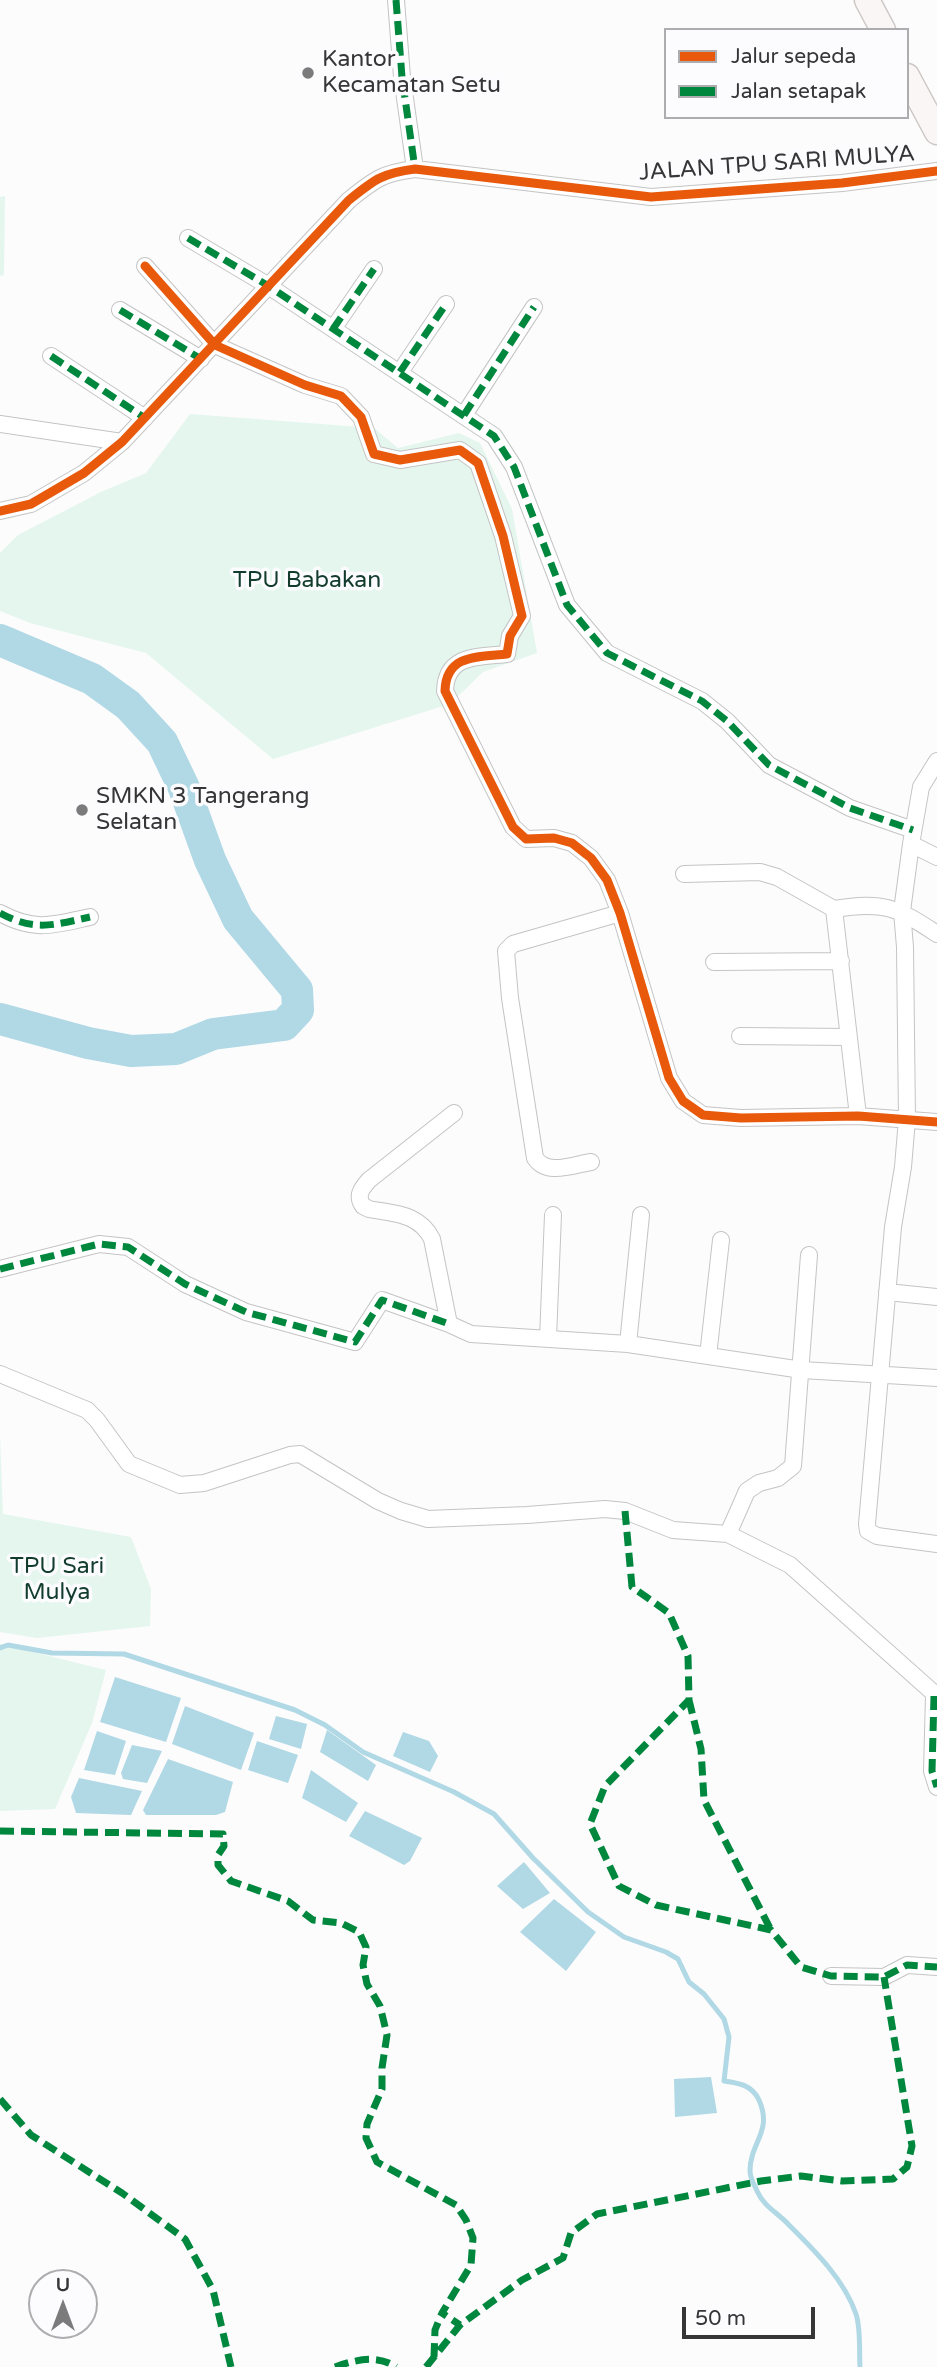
<!DOCTYPE html>
<html>
<head>
<meta charset="utf-8">
<style>
  body { margin:0 }
  #map { position:relative; width:937px; height:2367px; overflow:hidden; background:#fcfcfd; font-family:"Varela Round",sans-serif }
  canvas { display:block }
  .legend { position:absolute; left:664px; top:28px; width:245px; height:91px; box-sizing:border-box; background:#fcfbfe; border:2px solid #adacae; margin:0; padding:9px 12px; list-style:none; font-size:21px; color:#363637 }
  .legend li { display:flex; align-items:center; gap:14px; height:35px }
  .legend b { width:35px; border:2px solid #adacae }
  .north { position:absolute; left:28px; top:2269px; width:70px; height:70px; box-sizing:border-box; background:#fcfbfe; border:2px solid #adacae; border-radius:50%; rotate:0deg; font-size:19px; font-weight:700; line-height:28px; text-align:center; color:#363637 }
  .north::after { content:''; display:block; margin:auto; width:24px; height:32px; background:#7b7b7c; clip-path:polygon(50% 0,100% 100%,50% 72%,0 100%) }
  .scale { position:absolute; left:682px; top:2307px; width:133px; height:32px; box-sizing:border-box; border:4px solid #363637; border-top:0; padding-left:9px; font-size:21px; line-height:24px; white-space:nowrap; color:#363637; -webkit-text-stroke:5px #fcfbfe; paint-order:stroke }
</style>
</head>
<body>
<div id="map">
<canvas width="937" height="2367"></canvas>
<ul class="legend">
<li><b style="height:9px;background:#e8590c"></b>Jalur sepeda</li>
<li><b style="height:9px;background:#00873e"></b>Jalan setapak</li>
</ul>
<div class="north">U</div>
<div class="scale">50 m</div>
</div>
<script>
const c = document.querySelector('canvas').getContext('2d');
c.lineJoin = 'round';
function fill(path, color) { c.fillStyle = color; c.fill(path, 'evenodd'); }
function strokePath(path, color, width, dash) { c.strokeStyle = color; c.lineWidth = width; c.lineCap = dash ? 'butt' : 'round'; c.setLineDash(dash || []); c.stroke(path); }
function drawText(font, color, halo, rows, align = 'center') {
  c.font = font + ' "Varela Round",sans-serif'; c.lineWidth = 7; c.setLineDash([]); c.textBaseline = 'middle'; c.strokeStyle = halo; c.fillStyle = color; for (const [text, x, y, turn = 0] of rows) {
    c.save(); c.translate(x, y); c.rotate((+turn || 0) * Math.PI / 180); c.textAlign = isNaN(turn) ? turn : align; if (halo) c.strokeText(text, 0, 0); c.fillText(text, 0, 0); c.restore();
  }
}
fill(new Path2D(`
  M5 196 4 275 0 276V197Z
  M190 414 374 428 398 448 459 433 480 443 512 509 537 653 483 672 450 704 273 759 146 653 30 623 0 611V553L18 535 101 492 146 473Z
  M0 1435 3 1514 131 1537 151 1589 150 1626 37 1638 0 1632Z
  M0 1644 106 1670 92 1723 55 1809 0 1811Z`), '#e4f6ee');
fill(new Path2D(`
  M115 1677 181 1698 166 1742 100 1722Z
  M185 1706 254 1733 241 1770 172 1744Z
  M276 1716 307 1724 301 1749 269 1739Z
  M327 1730 376 1765 368 1781 320 1752Z
  M97 1731 126 1741 115 1775 84 1770Z
  M403 1732 429 1741 438 1756 430 1772 393 1756Z
  M257 1741 298 1755 288 1783 248 1770Z
  M132 1745 162 1751 147 1783 123 1779 121 1773Z
  M168 1759 233 1782 225 1812 216 1815H146L143 1810Z
  M311 1770 358 1803 346 1822 302 1798Z
  M79 1778 142 1791 131 1815 76 1813 71 1797Z
  M365 1811 422 1838 410 1861 404 1865 349 1836Z
  M524 1862 550 1893 523 1909 497 1886Z
  M554 1899 596 1932 566 1971 520 1932Z
  M711 2077 717 2113 675 2117 674 2079Z`), '#b0d8e5');
strokePath(new Path2D(`
  M0 1648 8 1645 52 1653 124 1654 295 1710 325 1725 363 1752 454 1792 494 1814 533 1858 588 1912 624 1937 666 1952 678 1959 689 1982 704 1994 724 2019 729 2037 724 2081C739 2083 752 2085 759 2100 773 2132 750 2142 750 2171 750 2178 754 2184 757 2191 764 2207 777 2212 789 2225 814 2250 844 2279 856 2314 861 2329 859 2351 860 2367`), '#b0d8e5', 5);
strokePath(new Path2D(`
  M0 640 92 679 128 705 162 742 184 788 210 860 238 919 297 990 298 1010 284 1025 213 1034 176 1049 131 1051 88 1043 0 1019`), '#b0d8e5', 32);
const minor = new Path2D(`
  M396 0 402 77 415 169
  M188 238 267 285 494 436 514 467 567 605 607 653 702 701 727 721 769 765 850 808 913 830
  M145 266 215 345 305 385 341 396 361 417 374 454 400 460 460 450 478 463 503 536 522 616 510 636 507 654C478 657 446 654 445 691L513 827 526 839 554 838 572 843 591 858 607 880 620 913 669 1078 683 1101 703 1115 741 1118 858 1116 937 1122
  M120 310 201 359
  M333 329 374 269
  M51 356 145 418
  M400 372 446 304
  M464 415 534 307
  M0 424 122 442
  M0 511 31 504 84 473 122 442 349 200C374 180 382 173 415 169L651 197 842 183 937 171
  M937 761 921 787 911 844 902 911 905 947 907 1119 903 1167 893 1227 867 1524 868 1531 877 1536 937 1544
  M911 844 937 857
  M684 874 760 872 777 877 834 909 858 1116
  M834 909C884 901 896 907 937 934
  M0 913C35 932 53 925 90 917
  M714 962 841 961
  M740 1036 848 1037
  M591 1162C572 1165 547 1176 535 1158L510 998 506 951 513 944 620 913
  M0 1269 99 1244 128 1247 185 1284 246 1312 355 1342 382 1300 449 1324 471 1334 628 1344 802 1370 937 1378
  M887 1292 937 1297
  M449 1324 432 1239C419 1213 394 1214 369 1209L363 1206C356 1196 361 1189 369 1180L454 1113
  M548 1338 553 1215
  M628 1344 641 1215
  M708 1356 721 1240
  M0 1374 87 1410 97 1420 129 1464 180 1485 204 1483 290 1455 300 1454 378 1501 401 1511 428 1519 527 1515 605 1509 625 1511 673 1530 728 1534 790 1565 937 1696
  M728 1534 747 1491 759 1483 778 1478 793 1466 809 1255
  M934 1696 932 1771 937 1787
  M831 1976 884 1977 907 1965 937 1967`);
const primary = new Path2D(`
  M867 0 883 30
  M907 76 937 132`);
strokePath(minor, '#c4c4c5', 18);
strokePath(primary, '#cdc7c5', 27);
strokePath(minor, '#fff', 16);
strokePath(primary, '#f9f6f5', 24);
strokePath(new Path2D(`
  M396 0 402 77 415 169
  M188 238 267 285 494 436 514 467 567 605 607 653 702 701 727 721 769 765 850 808 913 830
  M120 310 201 359
  M333 329 374 269
  M51 356 145 418
  M400 372 446 304
  M464 415 534 307
  M0 913C35 932 53 925 90 917
  M0 1269 99 1244 128 1247 185 1284 246 1312 355 1342 382 1300 449 1324
  M625 1511 632 1587 669 1613 688 1656 689 1700 605 1786 590 1824 619 1886 656 1905 771 1930 801 1967 831 1976 884 1977 907 1965 937 1967
  M934 1696 932 1771 937 1787
  M689 1700 701 1749 704 1800 771 1930
  M0 1831 223 1834 224 1846 218 1855V1865L231 1881 288 1901 313 1920 341 1923 359 1932 366 1947 363 1965 367 1984 380 2006 387 2035 382 2068V2089L367 2124 366 2138 377 2162 456 2205 466 2220 473 2238 471 2265 442 2313 460 2325
  M0 2099 31 2135 122 2193 185 2239 213 2290 231 2367
  M434 2357 435 2330 442 2313
  M335 2367C355 2360 377 2354 396 2367
  M426 2367 460 2325 522 2280 563 2258 571 2233 597 2214 761 2181 801 2176 842 2181 893 2179 907 2167 912 2146 884 1977`), '#00873e', 7, [14, 7]);
strokePath(new Path2D(`
  M145 266 215 345 305 385 341 396 361 417 374 454 400 460 460 450 478 463 503 536 522 616 510 636 507 654C478 657 446 654 445 691L513 827 526 839 554 838 572 843 591 858 607 880 620 913 669 1078 683 1101 703 1115 741 1118 858 1116 937 1122
  M0 511 31 504 84 473 122 442 349 200C374 180 382 173 415 169L651 197 842 183 937 171`), '#e8590c', 9);
for (const [x, y, r, color] of [
  [308,73,7,"#7b7b7c"],
  [82,810,7,"#7b7b7c"]
]) { const dot = new Path2D(); dot.arc(x, y, r, 0, 2 * Math.PI); c.fillStyle = color; c.fill(dot); strokePath(dot, '#fcfbfe', 2.5); }
drawText('23px', '#363637', '#fcfbfe', [
  ["Kantor",322,60],
  ["Kecamatan Setu",322,86],
  ["SMKN 3 Tangerang",96,797],
  ["Selatan",96,823]
], 'left');
drawText('23px', '#363637', '#fcfbfe', [
  ["JALAN TPU SARI MULYA",777,164,-4]
]);
drawText('23px', '#123d2d', '#fcfbfe', [
  ["TPU Babakan",307,581],
  ["TPU Sari",57,1567],
  ["Mulya",57,1593]
]);
</script>
</body>
</html>
